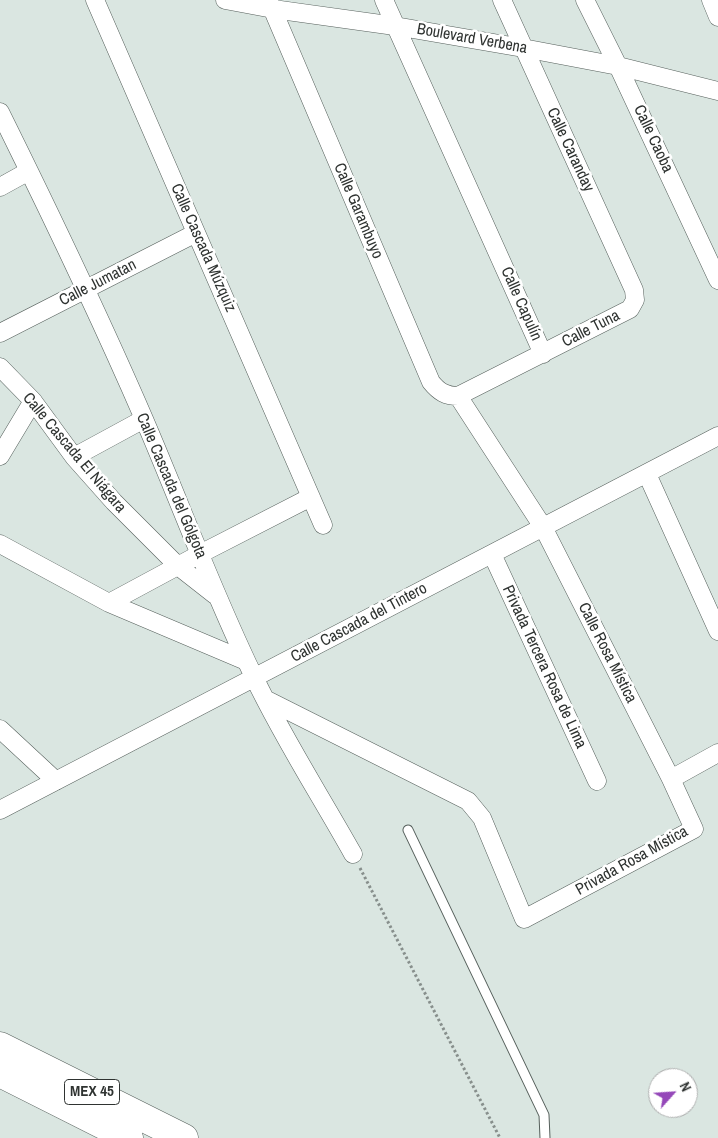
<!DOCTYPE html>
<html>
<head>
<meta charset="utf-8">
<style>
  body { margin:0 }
  #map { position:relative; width:718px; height:1138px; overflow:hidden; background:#dae6e1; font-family:"Archivo Narrow",sans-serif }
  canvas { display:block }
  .north { position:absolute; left:648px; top:1068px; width:50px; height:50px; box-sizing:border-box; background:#fff; border:1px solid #acadad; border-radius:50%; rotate:64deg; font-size:14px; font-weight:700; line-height:20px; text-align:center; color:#2f3331 }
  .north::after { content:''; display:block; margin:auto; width:18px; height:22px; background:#9548b9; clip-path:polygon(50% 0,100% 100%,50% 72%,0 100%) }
</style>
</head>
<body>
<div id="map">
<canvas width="718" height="1138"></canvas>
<div class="north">N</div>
</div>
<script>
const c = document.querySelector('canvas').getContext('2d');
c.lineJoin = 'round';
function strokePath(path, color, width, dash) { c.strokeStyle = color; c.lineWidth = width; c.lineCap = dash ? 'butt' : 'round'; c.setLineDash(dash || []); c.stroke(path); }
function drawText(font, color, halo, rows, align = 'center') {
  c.font = font + ' "Archivo Narrow",sans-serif'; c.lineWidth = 5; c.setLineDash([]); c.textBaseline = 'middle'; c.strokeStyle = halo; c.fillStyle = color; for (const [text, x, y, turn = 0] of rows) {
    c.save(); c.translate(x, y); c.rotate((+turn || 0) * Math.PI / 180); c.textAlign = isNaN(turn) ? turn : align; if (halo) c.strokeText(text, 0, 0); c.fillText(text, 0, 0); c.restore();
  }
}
const lane = new Path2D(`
  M408 830 544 1115 545 1138`);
const street = new Path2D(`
  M95 0 323 525
  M225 0 273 9 395 26 523 48 618 66 718 91
  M384 0 543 354
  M585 0 618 66 718 280
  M711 0 718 17
  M269 1 431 382C439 392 446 396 458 396
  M0 112C50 213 99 315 144 419 181 505 213 593 254 677 283 738 320 795 353 854
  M0 187 29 171
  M0 333 196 233
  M0 367 33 401 74 457 114 502 178 566 215 595
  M458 396 630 309 635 300 634 290 502 0
  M0 456 33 401
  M74 457 144 419
  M647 474 718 631
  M0 544 109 603 246 661
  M492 554 597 781
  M109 603 200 554 311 497
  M265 699 468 801 482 818 524 919 694 829 671 779 543 527 458 396
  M0 729 56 781
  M671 779 718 753
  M0 810 718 436`);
const highway = new Path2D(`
  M0 1046 184 1138
  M0 1073 129 1138`);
strokePath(lane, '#555f5b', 11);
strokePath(street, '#555f5b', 19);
strokePath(highway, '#555f5b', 29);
strokePath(new Path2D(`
  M360 868 500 1138`), '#878f8c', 3, [2.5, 2.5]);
strokePath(lane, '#fff', 9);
strokePath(street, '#fff', 18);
strokePath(highway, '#fff', 28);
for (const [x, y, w] of [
  [92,1092,55]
]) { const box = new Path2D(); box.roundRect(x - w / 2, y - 12.5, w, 25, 4); c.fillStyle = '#fff'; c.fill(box); strokePath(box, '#2f3331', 1); }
drawText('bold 15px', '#2f3331', null, [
  ["MEX 45",92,1092]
]);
drawText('16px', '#2f3331', '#fff', [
  ["Boulevard Verbena",472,39,10],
  ["Calle Caoba",653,139,65],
  ["Calle Caranday",570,150,65],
  ["Calle Garambuyo",358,211,67],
  ["Calle Cascada Múzquiz",203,248,66],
  ["Calle Jumatan",98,283,-27],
  ["Calle Capulín",521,304,66],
  ["Calle Tuna",591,329,-27],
  ["Calle Cascada El Niágara",74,453,50],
  ["Calle Cascada del Gólgota",171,486,67],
  ["Calle Cascada del Tintero",359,623,-28],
  ["Calle Rosa Mística",607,653,63],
  ["Privada Tercera Rosa de Lima",544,667,65],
  ["Privada Rosa Mística",632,861,-29]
]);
</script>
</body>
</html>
